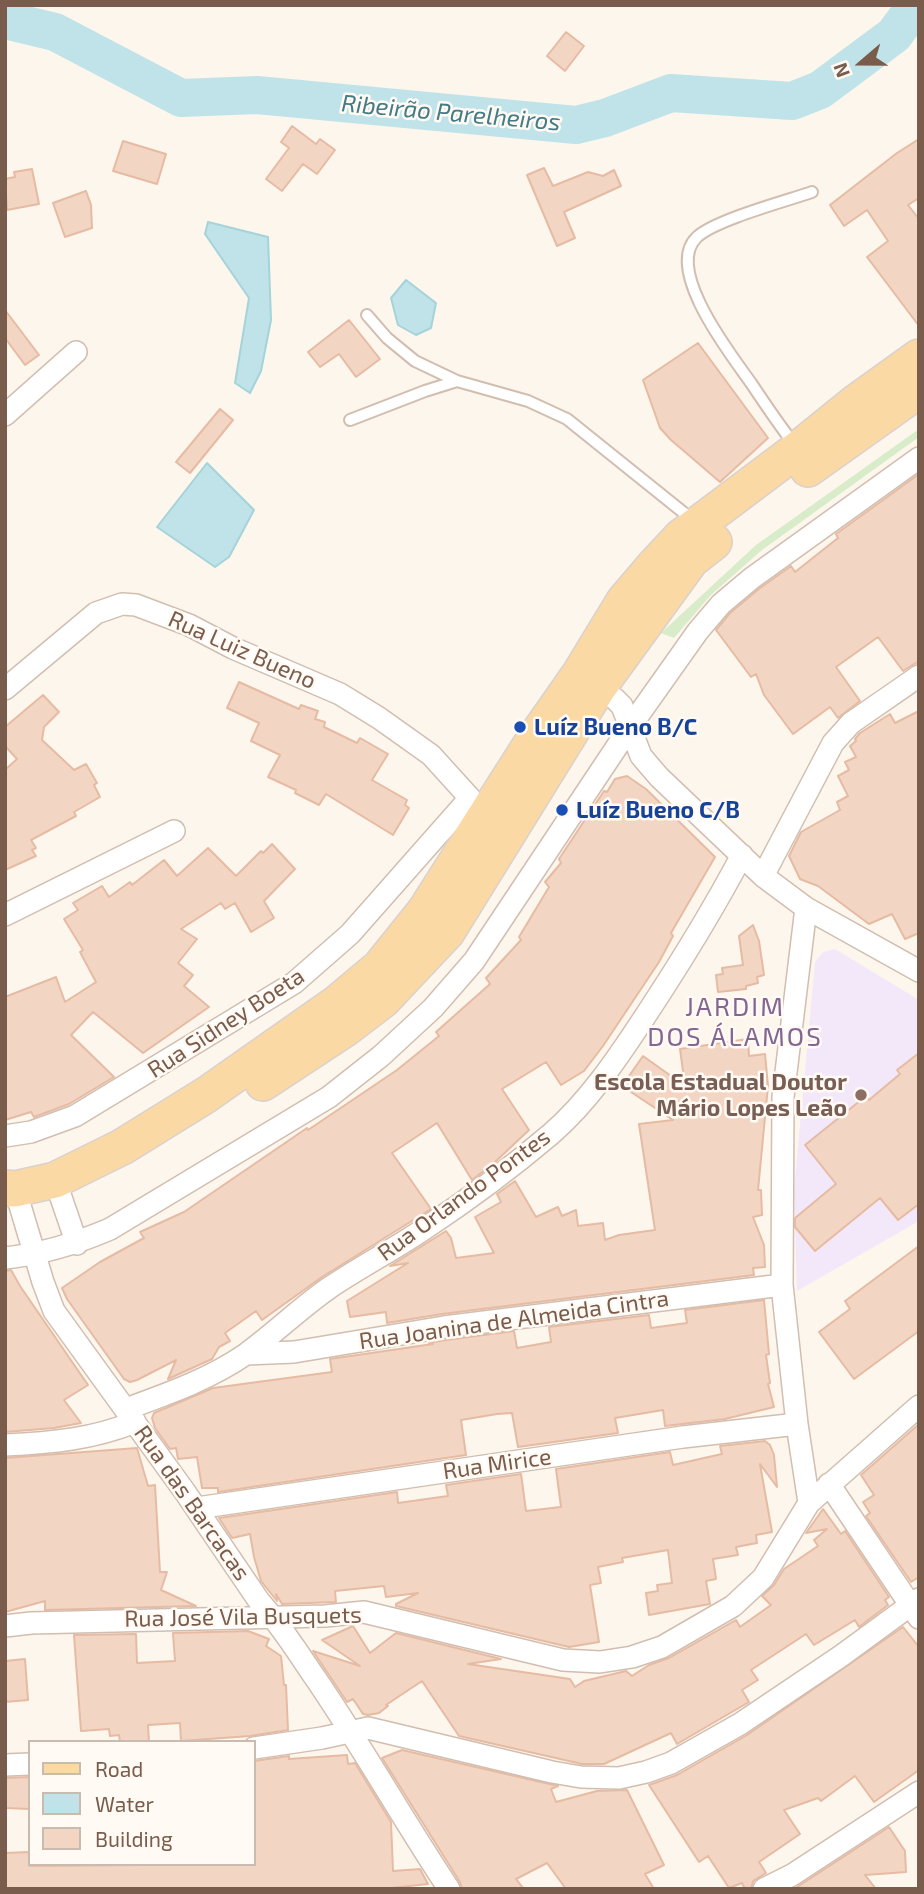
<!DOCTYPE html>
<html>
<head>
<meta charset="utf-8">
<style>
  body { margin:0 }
  #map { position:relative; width:924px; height:1894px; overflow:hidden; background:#fdf6ec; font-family:"Exo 2",sans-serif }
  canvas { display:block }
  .frame { position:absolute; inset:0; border:7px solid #7a5c4d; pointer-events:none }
  .legend { position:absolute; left:28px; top:1740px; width:228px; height:126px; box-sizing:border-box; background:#fffaf3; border:2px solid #cabbb1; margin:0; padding:9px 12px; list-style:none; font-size:21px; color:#7a5c4d }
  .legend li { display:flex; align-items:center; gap:14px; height:35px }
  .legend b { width:35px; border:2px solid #cabbb1 }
  .north { position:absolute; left:826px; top:28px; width:70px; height:70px; -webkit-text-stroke:5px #fffaf3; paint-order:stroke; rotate:250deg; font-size:19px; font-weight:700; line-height:28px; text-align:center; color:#7a5c4d }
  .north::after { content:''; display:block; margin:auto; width:24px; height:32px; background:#7a5c4d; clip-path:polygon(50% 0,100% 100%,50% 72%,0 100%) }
</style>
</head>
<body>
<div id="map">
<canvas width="924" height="1894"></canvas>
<div class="frame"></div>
<ul class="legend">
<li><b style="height:9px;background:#fbd9a5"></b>Road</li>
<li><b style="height:19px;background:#bfe3e8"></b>Water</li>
<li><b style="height:19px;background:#f3d5c3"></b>Building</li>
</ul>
<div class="north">N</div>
</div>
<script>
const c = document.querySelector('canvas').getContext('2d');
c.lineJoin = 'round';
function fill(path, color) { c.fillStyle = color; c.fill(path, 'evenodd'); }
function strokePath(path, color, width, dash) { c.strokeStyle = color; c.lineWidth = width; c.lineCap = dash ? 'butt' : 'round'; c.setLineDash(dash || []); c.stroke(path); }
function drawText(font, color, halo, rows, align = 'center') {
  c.font = font + ' "Exo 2",sans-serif'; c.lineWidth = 5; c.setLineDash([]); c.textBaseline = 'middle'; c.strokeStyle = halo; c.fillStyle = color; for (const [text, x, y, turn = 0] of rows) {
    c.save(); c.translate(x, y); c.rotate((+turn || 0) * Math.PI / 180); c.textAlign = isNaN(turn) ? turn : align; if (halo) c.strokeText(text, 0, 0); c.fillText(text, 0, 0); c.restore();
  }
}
fill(new Path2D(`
  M835 949 919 1000V1221L797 1291 794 1190 815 962 823 952Z`), '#f3e8fa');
fill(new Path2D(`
  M919 429V437L762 550 711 595 674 638 661 633 756 545Z`), '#d8ecc9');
const water = new Path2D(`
  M208 222 268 237 271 320 261 371 250 393 235 383 249 298 205 234Z
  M406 280 436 303 431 328 416 335 398 325 391 298Z
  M207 463 254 510 229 557 215 567 157 527Z`);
fill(water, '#bfe3e8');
strokePath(water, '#a5d3da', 2);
strokePath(new Path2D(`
  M5 20 55 32 181 98 257 95 576 125 605 118 671 93 792 101 820 90 894 35 916 5`), '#bfe3e8', 38);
const building = new Path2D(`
  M566 32 584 46 565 71 547 56Z
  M292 126 316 144 320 139 335 150 317 174 303 164 282 191 266 179 289 148 281 142Z
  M919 139V198L908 205 919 219V326L867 257 888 241 867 210 844 226 830 205 897 153Z
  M123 141 166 154 157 184 113 171Z
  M544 168 553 186 588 172 603 176 614 170 621 186 564 212 575 238 557 246 527 175Z
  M32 169 39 204 7 210 5 179 15 177 14 172Z
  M86 191 91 205 92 228 65 237 53 203Z
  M5 310 39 355 25 365 5 338Z
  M349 320 380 359 356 377 339 354 320 367 308 352Z
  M698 343 768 438 720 482 671 440 660 428 643 380Z
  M220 409 233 420 190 473 176 462Z
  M919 474V661L903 671 878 637 836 667 860 701 838 718 830 707 793 734 764 695 756 674 751 677 716 630 730 613 760 588 791 566 795 572 838 538 836 534Z
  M239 682 299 709 301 705 318 711 315 719 325 722 324 727 357 743 360 738 388 754 372 780 407 800 405 805 409 808 393 835 326 794 319 805 295 793 296 790 268 777 280 755 251 741 259 723 227 708Z
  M43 695 59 712 44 727 42 740 74 770 86 764 97 783 94 785 100 797 74 812 76 816 31 840 36 848 32 850 36 856 5 870V770L17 759 5 746V727Z
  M919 711V933L905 939 892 914 869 924 818 886 800 879 789 856 801 832 840 810 837 802 848 796 838 776 849 770 845 762 856 757 850 746 856 741 855 739 860 733 890 714 895 723Z
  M627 776 646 789 715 857 671 933 673 936 659 962 603 1046 584 1071 561 1085 546 1062 502 1089 529 1130 494 1163 472 1180 437 1123 392 1153 431 1209 322 1277 262 1320 256 1311 225 1333 230 1341 219 1347 212 1359 168 1379 176 1360 137 1380 130 1382 124 1379 67 1299 62 1288 100 1262 144 1238 140 1232 184 1212 307 1128 308 1130 397 1070 439 1036 436 1032 490 984 486 978 521 940 519 937 549 887 545 882 561 863 559 859 604 791 607 792 615 779Z
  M272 844 295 869 264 901 274 918 251 932 235 903 225 909 221 903 181 929 197 939 178 963 193 975 184 986 209 1007 143 1053 93 1012 71 1035 114 1077 69 1104 34 1117 31 1112 5 1120V997L56 977 65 1002 96 982 80 952 83 950 64 919 78 910 73 903 102 886 109 897 130 882 132 885 164 860 177 876 208 848 236 876 261 851 263 853Z
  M753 925 759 941 764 975 757 977 758 983 746 986V989L718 992 716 975 723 974 722 968 743 965 739 936Z
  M748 1039 749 1056 765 1054 768 1086 758 1190H761L762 1215 753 1217 764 1245 765 1267 753 1268 754 1275 442 1314 387 1323 386 1312 350 1317 347 1301 408 1263 390 1266 446 1231 451 1238 456 1258 494 1253 475 1217 501 1202 497 1194 515 1181 536 1217 558 1207 562 1216 576 1210 578 1226 603 1223 605 1240 619 1235 655 1230 639 1124 673 1120 622 1086 643 1056 685 1086 680 1049Z
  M919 1053V1204L898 1220 880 1198 815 1251 795 1227V1218L836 1184 805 1145 866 1096 869 1100 900 1074 897 1070Z
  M919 1246V1331L854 1379 819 1332 850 1309 845 1301Z
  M11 1270 20 1286 88 1385 64 1400 81 1423 54 1428 5 1432V1271Z
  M764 1300 769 1354 766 1355 770 1383 768 1384 774 1407 725 1419 665 1426 663 1410 615 1418 618 1433 518 1447 512 1413 497 1414 461 1420 466 1455 218 1492V1488H202L197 1457 178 1459 176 1448 170 1449 155 1428 152 1418 154 1413 213 1388 332 1372 330 1359 433 1344 429 1343 446 1340 514 1331 517 1348 551 1342 549 1327 649 1315 651 1328 687 1323 685 1310Z
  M919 1424V1577L911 1582 866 1516 870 1513 863 1502 874 1495 861 1475Z
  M765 1441 770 1445 774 1455 777 1487 760 1464 772 1532 756 1535 757 1543 736 1547 738 1555 713 1559 716 1579 706 1581 710 1604 649 1615 646 1593 658 1591 657 1585 672 1583 668 1550 622 1558 623 1562 598 1567 601 1583 590 1585 599 1642 569 1647 396 1606V1604L418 1593 386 1597 384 1586 335 1591 336 1602 282 1604 276 1594 277 1601 261 1581 254 1557 250 1534 232 1538 219 1518 397 1492 398 1503 448 1496 446 1485 521 1474 526 1511 561 1507 556 1469 670 1452 673 1465 722 1454 720 1446Z
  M137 1448 148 1486 155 1485 160 1572H167L161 1590 196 1606 45 1610V1601L5 1612V1458Z
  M823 1509 841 1534 845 1531 889 1597 885 1600 888 1605 859 1627 855 1620 814 1645 806 1634 751 1670 758 1680 742 1690 749 1702 677 1744 671 1733 604 1764H582L459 1736 422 1681 386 1705 388 1706 379 1713 368 1715 363 1714 353 1699 347 1702 313 1651 360 1666 322 1640 353 1626 370 1653 396 1633 501 1659 468 1664 570 1679 575 1687 584 1681 626 1671 632 1676 649 1665 669 1658 736 1620 740 1627 771 1605 762 1596 774 1585 784 1569 818 1546 814 1540 827 1529 806 1533Z
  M903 1627 919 1647V1770L874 1802 855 1776 821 1801 818 1798 784 1810 800 1834 759 1862 766 1873 753 1881 751 1889H745L742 1883 729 1888 708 1856 699 1862 649 1785 677 1775 747 1735Z
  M248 1631 269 1639 266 1646 281 1656 284 1685H286L288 1730 250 1736 181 1741 180 1723 148 1725 149 1742H120L119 1735 110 1736 109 1729 81 1731 74 1635 136 1634 137 1663 175 1661 173 1633Z
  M25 1659 28 1700 5 1702V1661Z
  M402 1750 558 1786 551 1789 556 1802 597 1791 627 1790 664 1865 645 1874 654 1889H566L547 1863 516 1879 524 1889H462L460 1882 382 1758Z
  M347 1755 348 1764 355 1763 391 1822 393 1871 420 1869 428 1884 382 1889H5V1853L30 1852V1866L254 1864V1761L289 1756V1759Z
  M30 1777V1809L5 1808V1778Z
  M889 1827 905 1851 906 1872 865 1875 876 1889H794Z`);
fill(building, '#f3d5c3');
strokePath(building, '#e6bba3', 2);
const service = new Path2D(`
  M367 315 387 338 415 361 457 381 528 401 567 419 694 521
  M350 420 425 391 457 381
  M794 444C779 425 765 404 751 383 732 356 663 269 697 237 715 220 786 201 812 192`);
const minor = new Path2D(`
  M5 415 76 352
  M591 683 615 699 622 706 641 756 659 777 763 876 806 908 919 971
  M5 689 96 613 122 604 136 605 189 625 233 648 340 694 379 718 431 755 470 798 483 820 491 825
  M763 876 833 743 851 723 919 676
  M806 908 783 1097 782 1285 797 1424 809 1503
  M5 915 174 831
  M5 1136 31 1132 75 1116 294 983 350 934 470 798
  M55 1180 77 1244
  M15 1189 43 1282 54 1311 185 1492 259 1601C281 1625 298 1653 316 1679 363 1748 403 1820 449 1889
  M5 1258C43 1254 75 1244 110 1229L329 1097 381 1056 433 1008 474 961 630 727 698 631 721 604 752 578 919 458
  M246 1354 294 1352 444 1327 782 1285
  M126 1409C167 1394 210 1379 246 1354 275 1333 300 1308 329 1288 360 1267 393 1250 424 1229 468 1200 511 1168 551 1134 588 1102 617 1059 644 1018 679 965 712 912 742 855
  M5 1445C51 1443 93 1439 135 1422
  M829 1484 919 1618
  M197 1508 683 1437 797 1424
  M5 1626 31 1623 325 1616 364 1612 563 1660 600 1662 632 1657 662 1647 733 1606 763 1578 809 1503 919 1406
  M254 1748 322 1738 368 1728 552 1772 581 1777 619 1778 646 1772 671 1763 740 1724 841 1656 919 1599
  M5 1765 30 1764
  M764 1889 792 1875 919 1792`);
const primary = new Path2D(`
  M808 469 919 390
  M263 1083 345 1029 383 1000 447 932 598 688 691 560 714 542
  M5 1188 15 1189 55 1180 122 1147 206 1095 337 1003 380 967 425 911 535 738 579 675 624 601 653 567 681 537 798 449 855 403 919 357`);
strokePath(service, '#d1beb0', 14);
strokePath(minor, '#d1beb0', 24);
strokePath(primary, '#dad1cd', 38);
strokePath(service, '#fff', 10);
strokePath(minor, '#fff', 21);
strokePath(primary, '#fbd9a5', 35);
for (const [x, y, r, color] of [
  [520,727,7,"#1a4fb4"],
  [562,810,7,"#1a4fb4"],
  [861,1095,7,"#8d6e63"]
]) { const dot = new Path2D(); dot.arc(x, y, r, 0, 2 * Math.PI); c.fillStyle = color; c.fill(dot); strokePath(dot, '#fffaf3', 2.5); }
drawText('23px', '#7a5c4d', '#fffaf3', [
  ["Rua Luiz Bueno",242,650,24],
  ["Rua Sidney Boeta",226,1023,-33],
  ["Rua Orlando Pontes",464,1195,-36],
  ["Rua Joanina de Almeida Cintra",514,1320,-8],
  ["Rua Mirice",497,1464,-8],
  ["Rua das Barcacas",192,1503,55],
  ["Rua José Vila Busquets",243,1617,-1]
]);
drawText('bold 23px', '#164399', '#fffaf3', [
  ["Luíz Bueno B/C",534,727],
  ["Luíz Bueno C/B",576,810]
], 'left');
drawText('bold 23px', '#785e54', '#fffaf3', [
  ["Escola Estadual Doutor",847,1082],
  ["Mário Lopes Leão",847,1108]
], 'right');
drawText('italic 24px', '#437c86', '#fffaf3', [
  ["Ribeirão Parelheiros",451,113,5]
]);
c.letterSpacing = '2px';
drawText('26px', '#846695', '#fffaf3', [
  ["JARDIM",735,1007],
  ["DOS ÁLAMOS",735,1037]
]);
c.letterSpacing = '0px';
</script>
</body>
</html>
